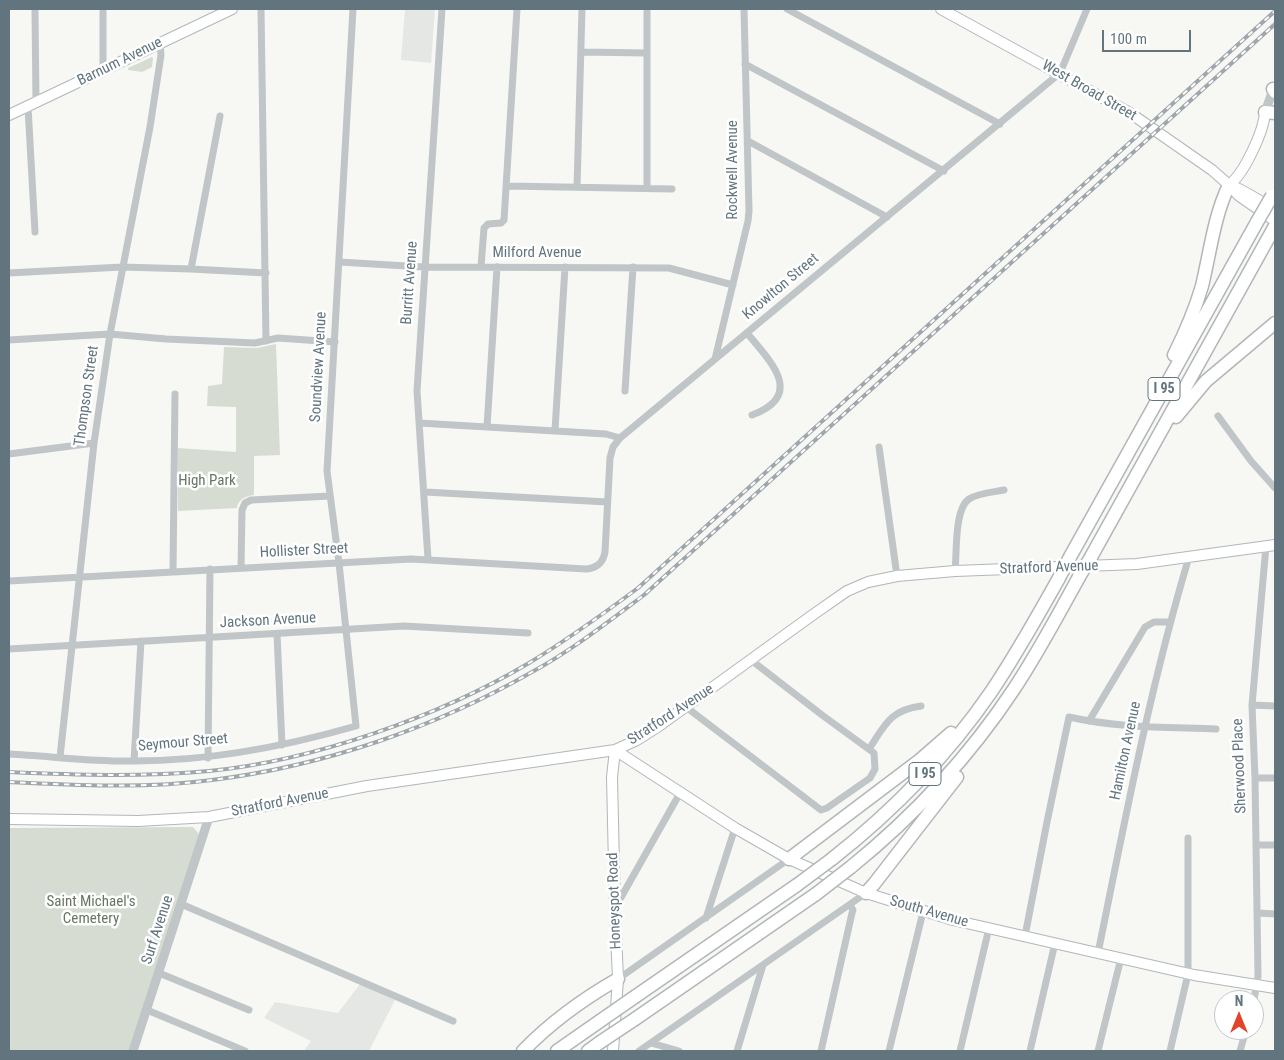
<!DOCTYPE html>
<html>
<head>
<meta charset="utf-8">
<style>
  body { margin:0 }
  #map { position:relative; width:1284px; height:1060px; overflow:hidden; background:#f7f7f4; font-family:"Roboto Condensed",sans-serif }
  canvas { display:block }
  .frame { position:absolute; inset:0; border:10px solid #62757f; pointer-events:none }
  .north { position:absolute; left:1214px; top:990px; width:50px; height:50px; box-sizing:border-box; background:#fff; border:1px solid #c0c8cc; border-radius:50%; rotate:0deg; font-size:14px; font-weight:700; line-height:20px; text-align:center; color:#62757f }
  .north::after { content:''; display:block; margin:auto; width:18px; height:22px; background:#e24329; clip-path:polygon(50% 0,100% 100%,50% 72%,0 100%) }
  .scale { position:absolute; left:1102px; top:30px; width:89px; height:22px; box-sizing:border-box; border:2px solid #62757f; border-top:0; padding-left:6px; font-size:15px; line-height:18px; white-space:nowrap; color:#62757f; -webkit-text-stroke:4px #fff; paint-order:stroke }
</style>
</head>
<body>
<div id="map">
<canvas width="1284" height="1060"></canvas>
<div class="frame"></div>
<div class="north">N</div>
<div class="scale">100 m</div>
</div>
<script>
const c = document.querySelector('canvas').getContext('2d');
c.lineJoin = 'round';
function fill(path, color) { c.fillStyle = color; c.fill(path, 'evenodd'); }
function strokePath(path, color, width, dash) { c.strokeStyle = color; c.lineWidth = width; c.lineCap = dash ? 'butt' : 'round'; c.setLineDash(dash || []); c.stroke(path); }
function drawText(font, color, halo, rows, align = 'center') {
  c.font = font + ' "Roboto Condensed",sans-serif'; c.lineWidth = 5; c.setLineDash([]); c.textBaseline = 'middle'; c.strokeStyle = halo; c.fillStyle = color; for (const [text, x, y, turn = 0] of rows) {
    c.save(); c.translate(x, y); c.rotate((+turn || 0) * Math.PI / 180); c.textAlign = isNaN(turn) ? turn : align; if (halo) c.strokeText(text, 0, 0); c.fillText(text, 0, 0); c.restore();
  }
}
fill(new Path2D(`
  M405 9H435L431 63 401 60Z
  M360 984 395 1000 369 1051H304L311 1041 264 1018 275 1002 338 1013Z`), '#e5e7e5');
fill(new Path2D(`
  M152 57 153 58 152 67 142 72 128 70V68Z
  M276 344 280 455 254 456V495C246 496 238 499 237 508L178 511V448L236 452V407L207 406 208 386 222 384 224 347 257 348Z
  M193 827 199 834 130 1051H9V828Z`), '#d7dcd3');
const secondary = new Path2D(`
  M941 9 1130 113 1212 170 1229 185
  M9 115 232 9
  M9 819 138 821 209 817 367 786 615 750 637 740 659 726 814 614 847 591 868 582 897 576 955 571 1137 564 1275 545
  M613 1051 618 979 615 910 612 777 615 750 735 828 789 859 866 893 953 920 1194 975 1275 988`);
const primary = new Path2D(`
  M1229 185C1244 174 1264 131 1265 112
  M1229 185 1238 195 1275 221
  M1230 185C1246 191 1260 202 1275 209`);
const motorway = new Path2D(`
  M1273 89 1275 92
  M1265 112 1275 113
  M1174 355C1185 333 1195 310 1202 286 1210 253 1214 216 1229 185
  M1176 417 1206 381 1275 323
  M1070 557 1257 222
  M1091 557 1275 226
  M789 859 920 760 951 733
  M832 859C893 811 947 756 991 692 1016 655 1037 617 1059 578
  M851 867C914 816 969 757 1014 689 1038 653 1058 615 1079 577
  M866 893 874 884 957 777
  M636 996 797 885
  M635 1019 816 894
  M523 1051C551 1022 583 999 618 979
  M557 1051 600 1021
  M588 1051 599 1043`);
strokePath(secondary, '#b0b7bb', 12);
strokePath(primary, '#b1b7ba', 12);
strokePath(motorway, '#b1b6b9', 15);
strokePath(new Path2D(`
  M35 9 36 103
  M261 9 266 341
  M647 9V188
  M787 9 1000 124
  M581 52 647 53
  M745 64 944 171
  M103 70V9
  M28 107 35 232
  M748 141 887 217
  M507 186 672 189
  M577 187 582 9
  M339 262 424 267 669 268 733 285
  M481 267 484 228 488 224 501 223 504 220 517 9
  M191 269 220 116
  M9 273 122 267 191 269 266 273
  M747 333C770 361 806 395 752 415
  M9 340 110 334 166 339 255 343 278 338 335 342
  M715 359 748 221 749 211 744 9
  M625 391 633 267
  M1218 416 1251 461 1275 488
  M419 423 606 434 620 438
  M487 427 497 267
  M555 430 565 267
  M879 447 897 576
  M9 454 94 443
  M425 492 607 502
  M428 559 417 391 442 9
  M241 568 242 510 245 503 251 500 330 496
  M173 571 175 394
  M955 571C957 554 954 509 969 499 978 493 994 492 1004 490
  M9 581 411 559 586 569C597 568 603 563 605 552L610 458 613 447 620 438 1060 73 1087 9
  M277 634 282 745
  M9 649 404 626 528 633
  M1252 705 1275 706
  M686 707 821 810 827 808 870 778 875 769 874 753 822 715 751 660
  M1089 721 1145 627 1154 622H1170
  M869 749C885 725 890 710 921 706
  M9 754C50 756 93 762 135 761 211 761 283 747 356 726L339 563 327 471 353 9
  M60 757 94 443 110 334 150 127 161 55 160 43
  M208 758 210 569
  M134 761 141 641
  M1255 778H1275
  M1256 845H1275
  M181 904 453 1021
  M615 908 680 793
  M1258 913 1275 914
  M706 918 735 828
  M1025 936 1047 822 1069 717C1117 728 1167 727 1216 729
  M1098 953C1125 820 1150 687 1189 557
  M159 973 249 1010
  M618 979 789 859
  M1254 1000 1258 976 1255 778 1252 705 1266 546
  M147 1010 245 1051
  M651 1043 679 1051
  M639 1051 866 893
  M737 1051 763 965
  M821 1051 852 913 853 910 850 905
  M889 1051 923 912
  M960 1051 989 928
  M1030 1051 1055 943
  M1098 1051 1121 958
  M1170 1051 1188 974V838
  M1240 1051 1246 1030`), '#c0c5c8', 7);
strokePath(new Path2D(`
  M1265 112 1274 87
  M133 1051 209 817`), '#c0c5c8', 9);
strokePath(secondary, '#fff', 10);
strokePath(primary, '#fff', 10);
strokePath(motorway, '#fff', 12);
const rail = new Path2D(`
  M9 772C76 775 142 777 209 771 313 761 440 716 529 663 567 640 603 614 638 588L1275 11
  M9 782C77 785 144 789 212 780 324 766 434 728 532 672 572 650 608 622 644 595L1275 24`);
strokePath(rail, '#9fa7ac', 4);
strokePath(rail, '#fff', 2, [5.5]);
const motorwayBridge = new Path2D(`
  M1257 222 1272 196
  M1079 577 1091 557
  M1059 578 1070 557
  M797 885 832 859
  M816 894 851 867
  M600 1021 636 996
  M599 1043 635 1019`);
strokePath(motorwayBridge, '#b1b6b9', 15, []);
strokePath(motorwayBridge, '#fff', 12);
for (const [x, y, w] of [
  [1164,389,32],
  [925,774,32]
]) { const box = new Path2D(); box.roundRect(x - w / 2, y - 11.5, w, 23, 4); c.fillStyle = '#fff'; c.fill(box); strokePath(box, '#62757f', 1); }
drawText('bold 14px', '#62757f', null, [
  ["I 95",1164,389],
  ["I 95",925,774]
]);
drawText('15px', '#62757f', '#fff', [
  ["Barnum Avenue",120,62,-26],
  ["West Broad Street",1089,91,30],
  ["Rockwell Avenue",733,170,-90],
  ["Milford Avenue",537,253],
  ["Burritt Avenue",410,283,-86],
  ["Knowlton Street",781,287,-40],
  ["Soundview Avenue",319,367,-87],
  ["Thompson Street",87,396,-82],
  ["Hollister Street",304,551,-3],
  ["Stratford Avenue",1049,568,-2],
  ["Jackson Avenue",268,621,-3],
  ["Stratford Avenue",671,715,-33],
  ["Seymour Street",183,743,-5],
  ["Hamilton Avenue",1126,751,-78],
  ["Sherwood Place",1240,766,-92],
  ["Stratford Avenue",280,803,-11],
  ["Honeyspot Road",615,901,-92],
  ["South Avenue",929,912,16],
  ["Surf Avenue",158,930,-72]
]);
drawText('15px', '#677761', '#fff', [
  ["High Park",207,481],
  ["Saint Michael's",91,902],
  ["Cemetery",91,919]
]);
</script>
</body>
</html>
